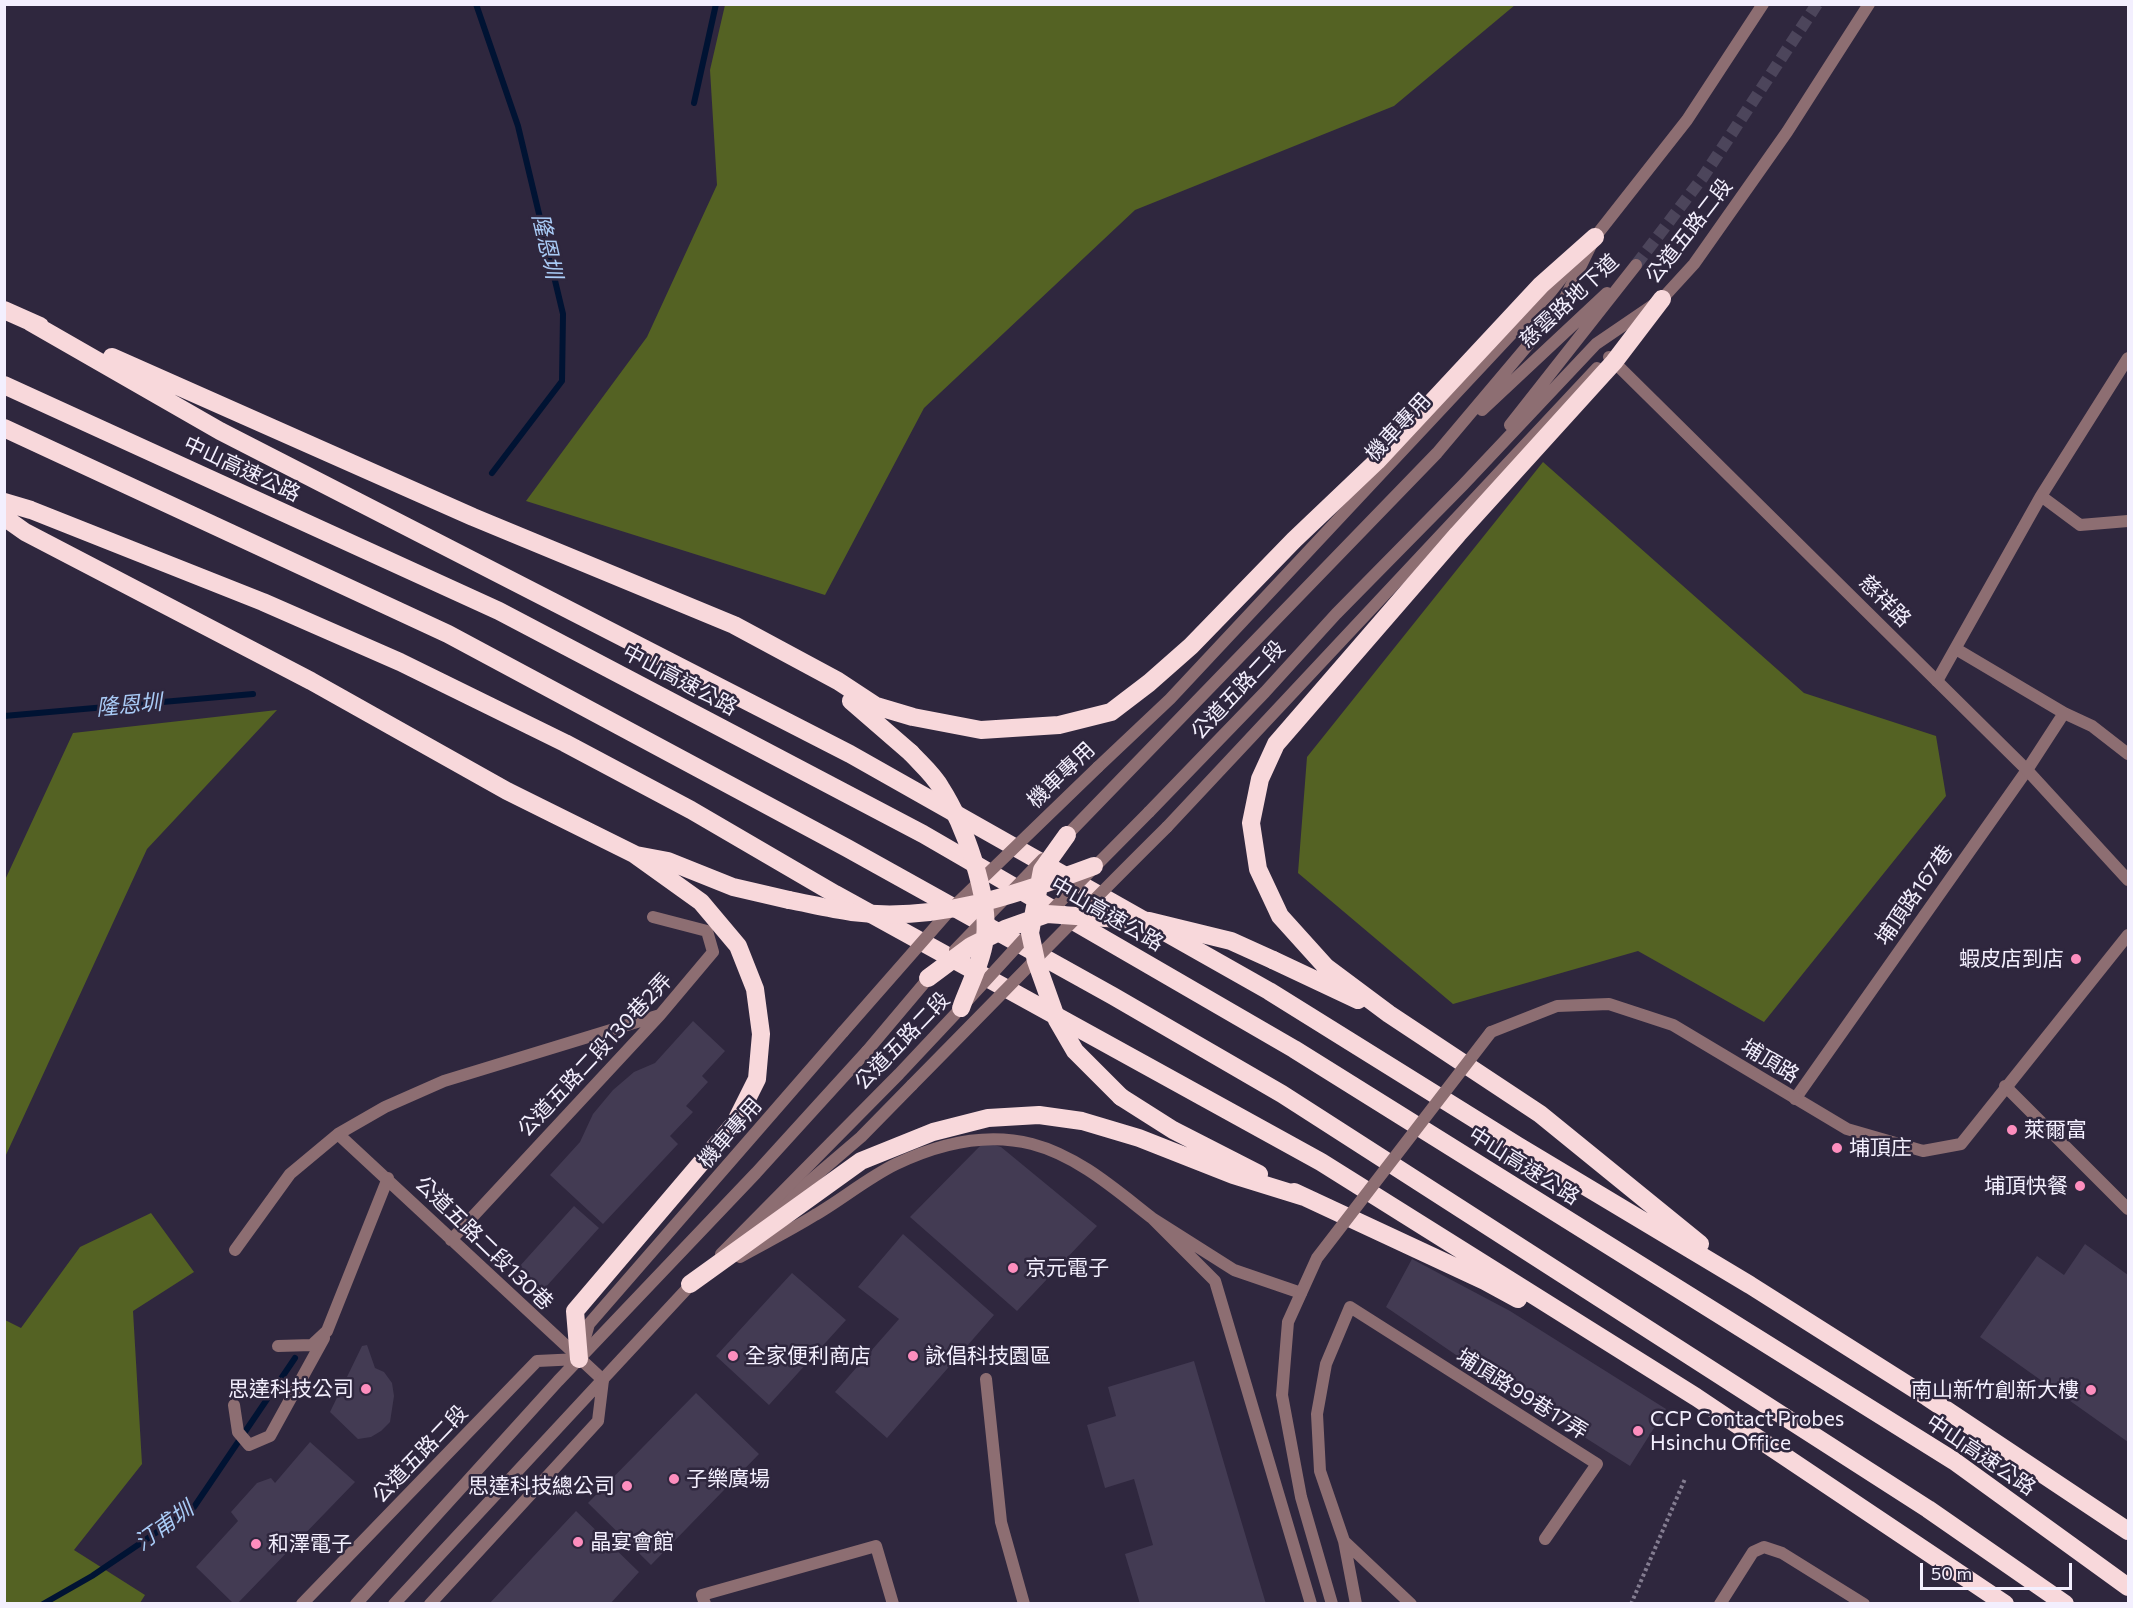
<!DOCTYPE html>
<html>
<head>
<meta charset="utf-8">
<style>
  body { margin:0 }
  #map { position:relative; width:2133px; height:1608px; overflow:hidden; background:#2f273e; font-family:Commissioner,sans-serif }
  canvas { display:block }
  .frame { position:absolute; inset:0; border:6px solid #f3effe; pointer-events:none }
  .scale { position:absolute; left:1920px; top:1563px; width:152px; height:27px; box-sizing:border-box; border:3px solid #f3effe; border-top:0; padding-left:8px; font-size:18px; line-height:21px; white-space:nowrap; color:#f3effe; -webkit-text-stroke:4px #2f273e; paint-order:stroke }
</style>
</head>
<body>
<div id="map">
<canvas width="2133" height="1608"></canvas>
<div class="frame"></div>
<div class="scale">50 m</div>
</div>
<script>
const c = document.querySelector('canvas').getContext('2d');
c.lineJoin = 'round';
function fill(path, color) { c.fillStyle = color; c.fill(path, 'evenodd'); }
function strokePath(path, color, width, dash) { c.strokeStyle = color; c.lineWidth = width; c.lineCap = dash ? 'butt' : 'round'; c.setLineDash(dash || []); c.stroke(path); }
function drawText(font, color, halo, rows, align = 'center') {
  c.font = font + ' Commissioner,"Noto Sans TC",sans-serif'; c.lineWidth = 5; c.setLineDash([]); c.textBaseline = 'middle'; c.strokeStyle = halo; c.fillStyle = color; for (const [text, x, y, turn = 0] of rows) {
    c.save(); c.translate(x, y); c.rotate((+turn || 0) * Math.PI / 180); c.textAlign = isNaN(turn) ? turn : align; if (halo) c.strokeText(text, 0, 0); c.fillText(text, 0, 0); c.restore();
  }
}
fill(new Path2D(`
  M725 5V4L1515 5 1394 106 1135 210 924 408 825 595 526 501 647 337 717 185 710 70Z
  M1543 462 1804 693 1936 736 1946 796 1764 1022 1638 951 1453 1004 1298 873 1307 757Z
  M277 710 147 849 5 1157V880L73 733Z
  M151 1213 194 1272 133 1311 142 1464 74 1550 145 1595 140 1603H5V1320L21 1328 80 1247Z`), '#546223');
strokePath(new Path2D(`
  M476 4 518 126 563 314 562 381 492 473
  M694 103 716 4
  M4 716 253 694
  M43 1604 92 1576 194 1507 295 1358`), '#001333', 6);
fill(new Path2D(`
  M693 1021 725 1051 702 1076 708 1082 686 1106 693 1112 670 1136 678 1144 603 1224 550 1175 580 1142 593 1114 613 1090 634 1072 655 1063Z
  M991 1144 1001 1147 1097 1226 1017 1311 910 1217 981 1145Z
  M574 1206 599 1228 544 1289 519 1267Z
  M903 1234 994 1315 887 1438 835 1392 899 1319 858 1287Z
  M2085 1244 2128 1275V1442L1980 1337 2037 1256 2064 1275Z
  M1412 1259 1510 1311 1666 1409 1630 1466 1475 1368 1386 1307Z
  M792 1273 846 1320 769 1405 716 1356Z
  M367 1345 375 1368 384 1372 392 1383 394 1396 390 1422 381 1431 371 1437 358 1439 330 1412 362 1346Z
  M1194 1361 1231 1487 1266 1604H1140L1125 1554 1153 1545 1134 1479 1105 1488 1087 1425 1116 1416 1108 1387Z
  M696 1393 759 1454 651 1565 588 1503Z
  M310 1442 355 1482 237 1604H234L196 1567 238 1521 231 1512 257 1483 271 1478 275 1483Z
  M576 1511 639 1572 610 1604H489Z`), '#433b53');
strokePath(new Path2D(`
  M1636 265 1703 177 1817 4`), '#4c455b', 12, [12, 6]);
strokePath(new Path2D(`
  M1631 1604 1685 1479`), '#847d91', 4, [3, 3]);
strokePath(new Path2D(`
  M2041 496 2080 525 2128 521
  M1956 649 2064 713 2092 726 2128 754
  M1937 681 2041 496 2128 358
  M1098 767 1170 699 1549 294 1568 270
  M1167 827 1597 368
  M1795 1099 2027 770 2064 713
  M338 1134 603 1380
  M757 1226 861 1137 912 1085
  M451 1240 660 1015 713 952 707 931 653 917
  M235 1250 290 1174 338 1134 385 1107 444 1081 660 1015
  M740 1257C765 1243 791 1230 815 1215 841 1200 869 1177 896 1164 938 1144 986 1132 1032 1144 1078 1156 1116 1190 1152 1218
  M1301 1293 1234 1270 1152 1218 1215 1281 1311 1604
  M278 1346 312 1345 327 1331 388 1178
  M582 1349 589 1324 843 1032
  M986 1379 1001 1522 1024 1604
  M234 1405 238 1432 249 1445 270 1436 324 1338
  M1344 1541 1356 1604
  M705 1604 702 1595 876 1546 893 1604
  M1411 1604 1344 1541 1320 1471 1317 1414 1326 1364 1350 1307 1597 1464 1545 1539`), '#8d6e72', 12);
strokePath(new Path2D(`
  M1609 357 2027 770 2128 880
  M2005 1086 2128 1209
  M1720 1604 1753 1552 1764 1547 1782 1553 1864 1604`), '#8d6e72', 12);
strokePath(new Path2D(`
  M1482 410 1607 293
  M1510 425 1636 265
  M1149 812 1265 692 1336 614 1463 485 1596 344 1662 299 1694 264 1787 132 1869 4
  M1067 835 1437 453 1561 306 1595 237 1687 120 1763 4
  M1491 1032 1557 1006 1609 1004 1673 1025 1847 1129 1923 1151 1961 1144 2128 935
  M721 1254 899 1074 961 1008
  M302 1604 537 1361 579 1359
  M356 1604 558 1381 756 1173 867 1051
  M394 1604 696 1279
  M430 1604 598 1421 603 1380`), '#8d6e72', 12);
strokePath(new Path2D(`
  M1662 299 1614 362 1458 534 1276 744 1260 779 1251 823 1258 869 1280 916 1326 967 1389 1014 1540 1114 1700 1244
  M4 310 40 326
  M30 322 220 431 850 754 1269 991 1518 1146 1750 1285 1927 1397 2128 1531
  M112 357 473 517 734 625 838 681 876 706 913 717 981 730 1059 725 1111 712 1149 683 1191 646 1294 540 1377 461 1541 285 1595 237
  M4 385 499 611 923 834 1294 1049 1954 1461 2128 1587
  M4 428 448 634 847 848 1113 996 1282 1094 1928 1509 2065 1604
  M4 502 31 510 263 602 400 662 565 743 691 810 835 894 1321 1162 1696 1397 2005 1604
  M4 517 25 532 311 681 507 791 634 854 701 902 738 946 755 989 761 1034 757 1079 735 1123 575 1311 579 1359
  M851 701 911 753
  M636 855 668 861 733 887 789 900
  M1273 960 1358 1000
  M1121 1097 1173 1130 1259 1174
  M1294 1192 1485 1281 1518 1299
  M690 1284 861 1161 933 1132 988 1118 1039 1115 1082 1121 1139 1138 1233 1175 1304 1197`), '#f8d8db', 18);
strokePath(new Path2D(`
  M843 1032 951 909 1098 767
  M912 1085C997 999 1081 912 1167 827`), '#8d6e72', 12);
strokePath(new Path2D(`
  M1045 917 1149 812
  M955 950 1043 859
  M968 1000 1033 929
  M867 1051 932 974
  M1332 1604 1301 1497 1282 1395 1288 1322 1317 1258 1491 1032`), '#8d6e72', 12);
strokePath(new Path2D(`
  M911 753C921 764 934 775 941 788 964 824 990 895 985 938 982 961 969 986 961 1008
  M1067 835 1042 870 1030 933 1036 961 1057 1020 1075 1051 1121 1097
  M789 900C810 904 831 909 852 912 936 923 1016 895 1094 866
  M928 978 971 946 1005 929 1047 914 1149 921 1231 941 1273 960`), '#f8d8db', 18);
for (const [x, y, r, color] of [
  [2076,959,6,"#fd8ebe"],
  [2012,1130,6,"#fd8ebe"],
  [1837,1148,6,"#fd8ebe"],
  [2080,1186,6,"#fd8ebe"],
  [1013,1268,6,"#fd8ebe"],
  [733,1356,6,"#fd8ebe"],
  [913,1356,6,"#fd8ebe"],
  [366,1389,6,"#fd8ebe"],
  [2091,1390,6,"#fd8ebe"],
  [1638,1431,6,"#fd8ebe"],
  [674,1479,6,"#fd8ebe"],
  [627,1486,6,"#fd8ebe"],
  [578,1542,6,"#fd8ebe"],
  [256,1544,6,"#fd8ebe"]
]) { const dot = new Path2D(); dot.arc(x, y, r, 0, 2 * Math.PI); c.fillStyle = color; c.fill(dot); strokePath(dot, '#2f273e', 2); }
drawText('21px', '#f3effe', '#2f273e', [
  ["公道五路二段",1689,231,-52],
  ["慈雲路地下道",1569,301,-43],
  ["機車專用",1398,427,-47],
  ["中山高速公路",242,469,25],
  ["慈祥路",1885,601,45],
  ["中山高速公路",680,680,28],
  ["公道五路二段",1238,690,-47],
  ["機車專用",1061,775,-44],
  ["埔頂路167巷",1914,895,-55],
  ["中山高速公路",1107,914,30],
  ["公道五路二段",902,1041,-46],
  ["公道五路二段130巷2弄",595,1055,-47],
  ["埔頂路",1770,1061,31],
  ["機車專用",730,1133,-49],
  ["中山高速公路",1524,1166,32],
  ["公道五路二段130巷",484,1243,44],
  ["埔頂路99巷17弄",1522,1394,32],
  ["公道五路二段",420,1454,-46],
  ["中山高速公路",1981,1455,34]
]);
drawText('21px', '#f3effe', '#2f273e', [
  ["蝦皮店到店",2064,959,"right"],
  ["萊爾富",2024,1130],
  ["埔頂庄",1849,1148],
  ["埔頂快餐",2068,1186,"right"],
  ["京元電子",1025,1268],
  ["全家便利商店",745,1356],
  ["詠倡科技園區",925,1356],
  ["思達科技公司",354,1389,"right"],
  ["南山新竹創新大樓",2079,1390,"right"],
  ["CCP Contact Probes",1650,1419],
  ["Hsinchu Office",1650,1443],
  ["子樂廣場",686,1479],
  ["思達科技總公司",615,1486,"right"],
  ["晶宴會館",590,1542],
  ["和澤電子",268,1544]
], 'left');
drawText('italic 22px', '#a9cbf6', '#2f273e', [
  ["隆恩圳",547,246,77],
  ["隆恩圳",129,705,-5],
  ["汀甫圳",164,1526,-36]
]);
</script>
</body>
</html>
